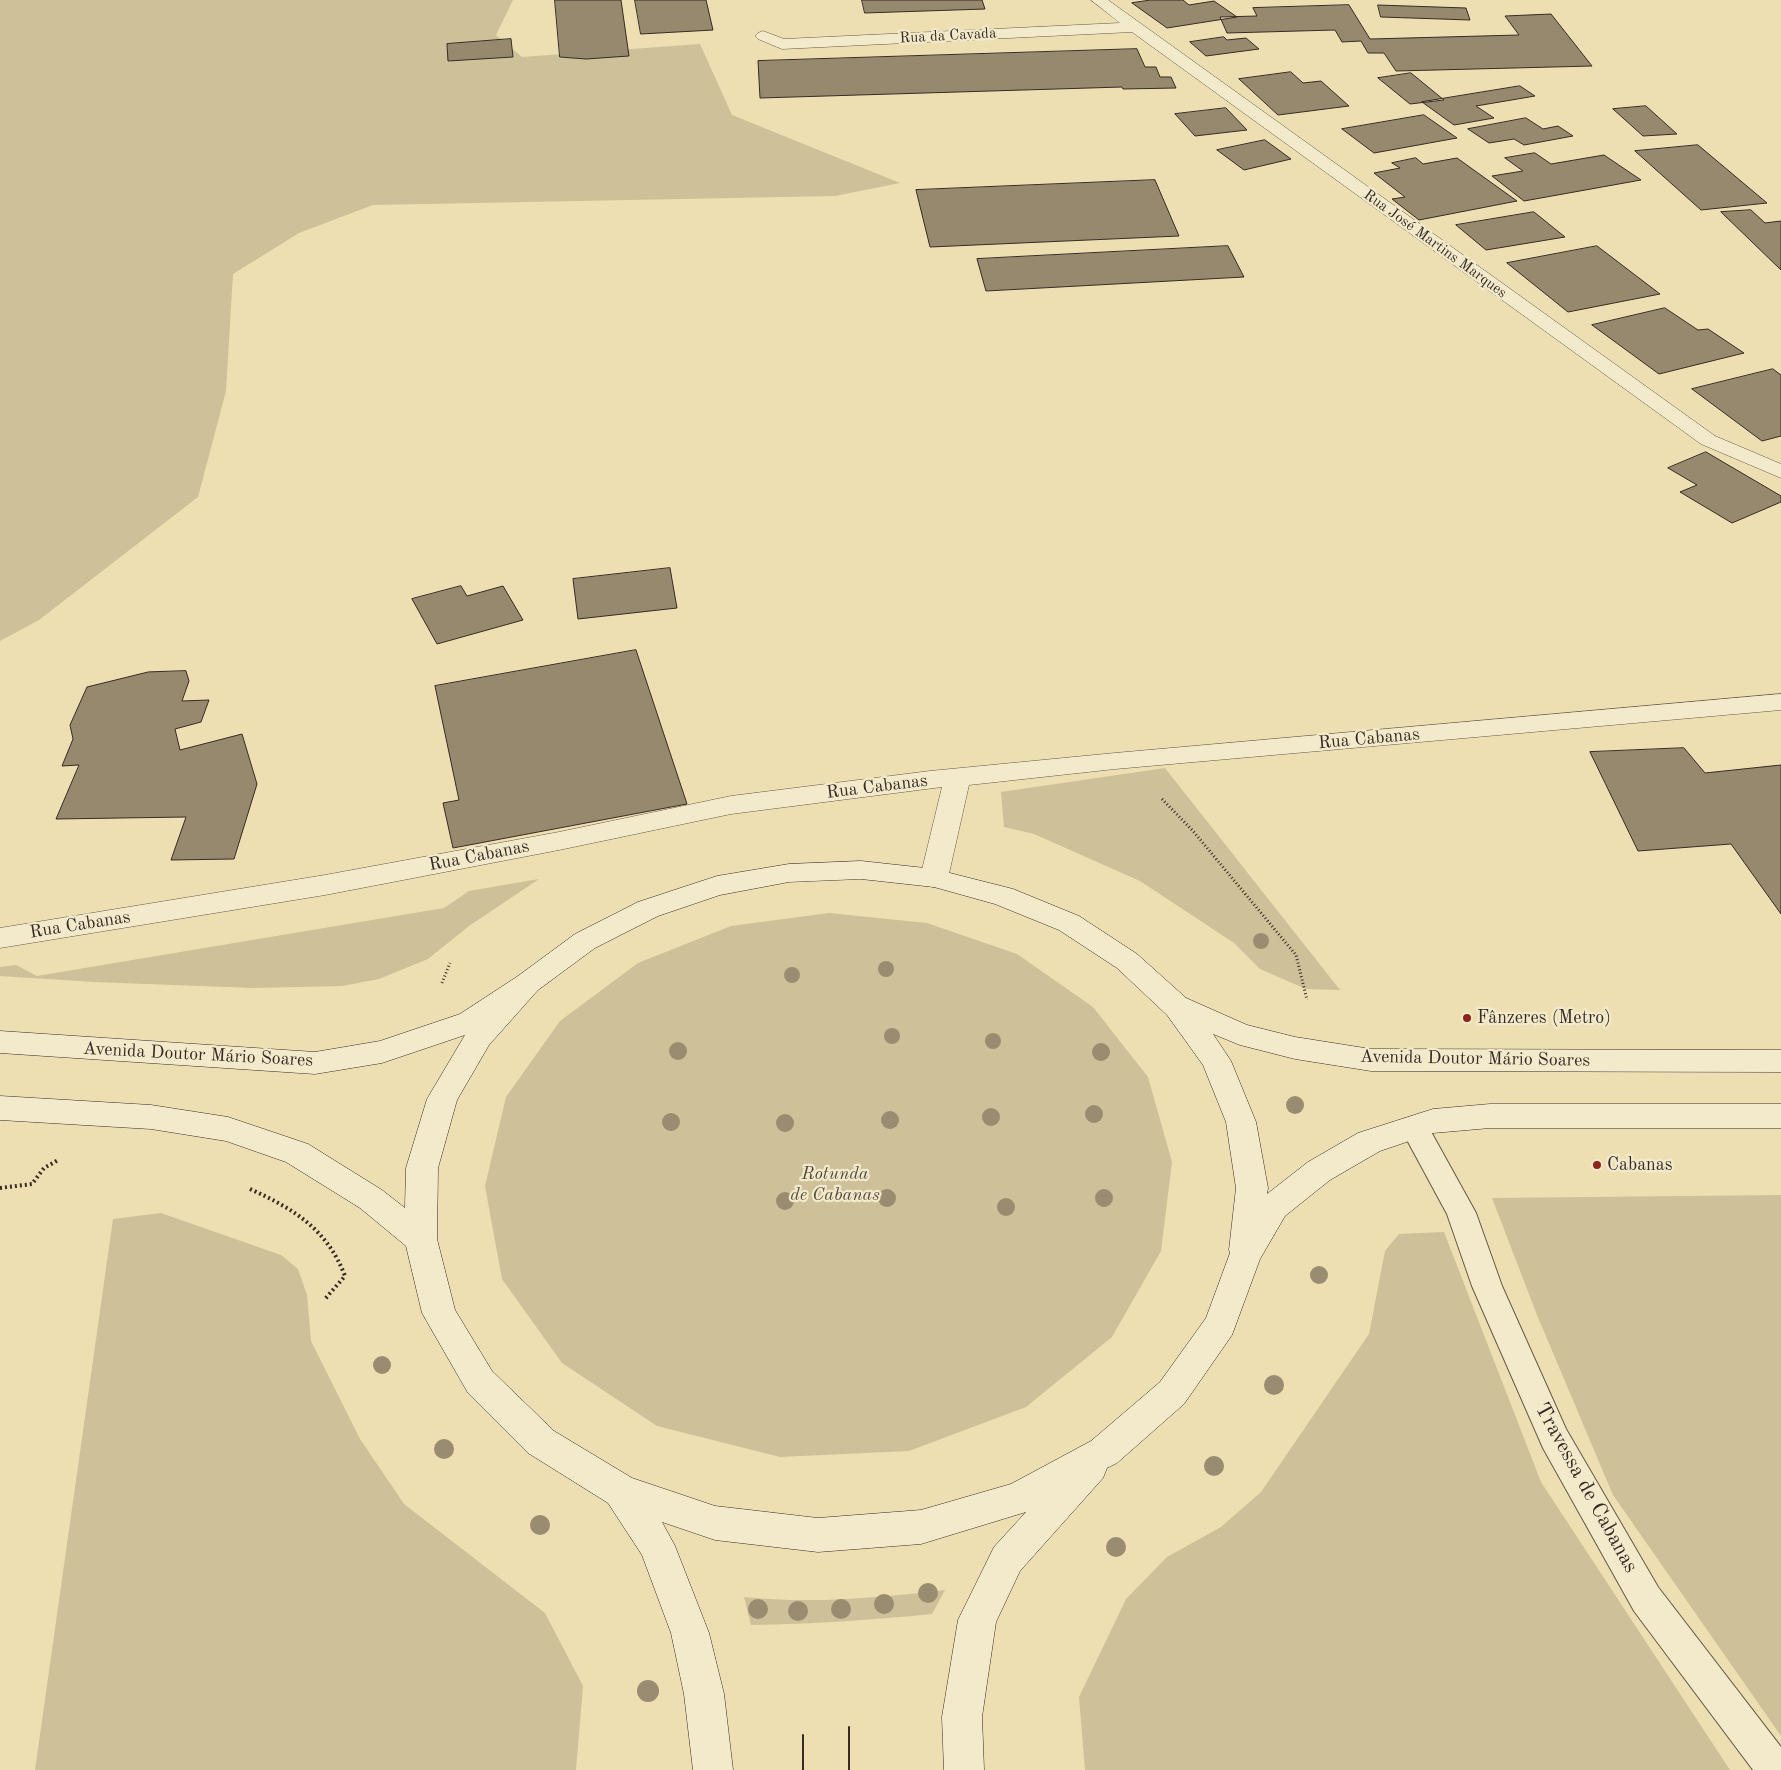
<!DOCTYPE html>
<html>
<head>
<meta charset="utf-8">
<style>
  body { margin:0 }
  canvas { display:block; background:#eddfb1 }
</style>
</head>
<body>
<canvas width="1781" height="1770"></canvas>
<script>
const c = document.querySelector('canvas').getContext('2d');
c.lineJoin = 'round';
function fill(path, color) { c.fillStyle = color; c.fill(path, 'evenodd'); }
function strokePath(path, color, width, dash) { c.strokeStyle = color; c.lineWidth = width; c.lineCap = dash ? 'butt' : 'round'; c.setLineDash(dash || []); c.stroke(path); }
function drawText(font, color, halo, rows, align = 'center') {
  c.font = font + ' "Old Standard TT",serif'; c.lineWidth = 4.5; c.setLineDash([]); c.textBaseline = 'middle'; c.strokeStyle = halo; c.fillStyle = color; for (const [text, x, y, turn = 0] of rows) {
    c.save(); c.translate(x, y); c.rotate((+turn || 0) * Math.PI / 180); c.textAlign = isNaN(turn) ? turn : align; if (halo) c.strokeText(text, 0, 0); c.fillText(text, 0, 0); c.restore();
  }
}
fill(new Path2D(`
  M0 0H513L496 35 522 57 700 44 732 115 900 183 835 196 373 205 299 233 233 274 226 391 198 497 39 620 0 641Z
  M1165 768 1340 990 1306 989 1260 969 1234 943 1140 881 1034 834 1004 827 1001 792Z
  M539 879 469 926 428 959 379 979 342 986 253 988 94 982 0 976V967L16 965 37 976 444 908 469 891Z
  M829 913 927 923 1017 954 1093 1007 1148 1077 1172 1162 1161 1251 1112 1337 1026 1407 909 1451 780 1457 657 1426 562 1363 502 1279 485 1186 506 1097 560 1021 638 963 731 926Z
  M1781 1195V1736L1613 1495 1537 1315 1492 1198Z
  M161 1213 281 1255 298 1269 307 1295 311 1341 360 1439 404 1504 545 1613 583 1686 576 1770H35L113 1219Z
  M1444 1232 1541 1482 1730 1770H1085L1079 1697 1126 1599 1167 1557 1221 1527 1261 1492 1369 1334 1385 1251 1399 1234Z
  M945 1590 932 1614C872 1620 812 1624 751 1625L744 1597C811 1604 878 1598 945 1590Z`), '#cec099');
const building = new Path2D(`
  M555 0H621L629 56 586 59 560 57Z
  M635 0H706L713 30 641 34Z
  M862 0H982L985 9 865 13Z
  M1151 0H1183L1189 5 1214 1 1237 17 1167 28 1132 3Z
  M1349 5 1370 39 1519 35 1505 16 1551 14 1592 66 1396 71 1384 53H1368L1361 41 1342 42 1335 30 1227 33 1220 17 1257 16 1253 8Z
  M1378 5 1466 8 1470 20 1381 17Z
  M1224 37 1227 40 1246 38 1259 49 1206 56 1190 42Z
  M511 39 513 57 448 61 447 44Z
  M1137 49 1145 67H1156L1160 77H1171L1176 88 1123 89 1122 87 760 98 758 61Z
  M1291 72 1303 83 1321 81 1349 106 1278 115 1239 79Z
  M1411 73 1444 100 1410 104 1378 78Z
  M1520 86 1535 96 1476 106 1494 118 1454 125 1422 102Z
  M1646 106 1677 134 1643 136 1613 109Z
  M1226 108 1247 130 1195 136 1175 114Z
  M1424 115 1457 138 1374 153 1342 129Z
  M1526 118 1543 129 1558 126 1573 136 1524 145 1514 139 1489 143 1468 129Z
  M1265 140 1291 159 1244 170 1217 150Z
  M1698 145 1767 203 1701 210 1635 151Z
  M1535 153 1551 164 1604 155 1641 180 1524 201 1492 176 1523 171 1505 158Z
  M1416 158 1423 164 1457 158 1517 201 1419 220 1392 199 1405 197 1374 173 1400 168 1392 163Z
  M1155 180 1179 236 930 247 916 190Z
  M1751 210 1765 223 1781 221V270L1721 212Z
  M1534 212 1565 237 1486 250 1456 225Z
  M1228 246 1244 277 986 291 977 259Z
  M1597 246 1660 294 1568 312 1507 263Z
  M1665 308 1698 330 1708 329 1744 353 1659 374 1592 325Z
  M1773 369 1781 375V436L1762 441 1692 389Z
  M1706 452 1781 496V502L1732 523 1680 492 1697 485 1668 468Z
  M670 568 677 608 578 619 573 579Z
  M461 586 467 596 503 586 523 620 437 644 412 599Z
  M636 650 687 804 453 848 443 803 459 800 435 686Z
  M186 671 189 681 182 701 209 700 201 722 175 729 180 750 242 734 257 784 234 859 171 860 186 817 56 819 79 765 62 766 73 739 70 725 87 687 148 672Z
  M1684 748 1705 773 1781 765V914L1731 844 1638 851 1590 752Z`);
fill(building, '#96896e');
strokePath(building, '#372b25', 1);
const lane = new Path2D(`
  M1414 1116 1424 1119 1476 1213 1502 1286 1566 1429 1658 1587 1781 1747V1770H1753L1634 1611 1543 1448 1472 1286 1447 1214 1400 1127 1404 1119Z`);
const street = new Path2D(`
  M1091 0H1108L1715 436 1781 464V478L1701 444 1132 32 782 49 758 39 755 36 758 33 763 31 784 39 1120 23Z
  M1781 694V710L1115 769 969 785 948 878 944 885 934 887 924 885 920 878 942 787 731 814 559 850 325 895 0 948V928L325 875 559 832 731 796 930 771 1115 753Z`);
const secondary = new Path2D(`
  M861 861 934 869 1013 889 1079 916 1137 954 1186 998 1247 1025 1295 1037 1371 1049 1781 1050V1072L1371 1071 1295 1059 1240 1045 1213 1034 1231 1061 1256 1122 1268 1188 1267 1194 1308 1162 1358 1133 1433 1109 1490 1104H1781V1128H1490L1433 1133 1380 1151 1330 1180 1285 1216 1260 1259 1232 1335 1184 1404 1117 1463 1107 1468 1103 1478 1020 1571 996 1622 982 1717 984 1770H944L942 1717 958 1620 994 1547 1026 1512 921 1544 818 1552 715 1540 662 1522 675 1546 709 1633 724 1694 733 1770H693L684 1694 671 1633 642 1555 608 1503 528 1453 468 1393 422 1313 406 1246 360 1208 286 1162 226 1141 151 1129 0 1120V1096L151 1105 228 1117 308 1144 382 1190 405 1208 406 1168 427 1099 465 1035 382 1063 315 1074 0 1053V1031L315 1052 380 1041 460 1014 518 976 575 934 638 902 717 876 789 864ZM861 879 934 887 995 904 1059 930 1117 968 1167 1015 1203 1065 1226 1122 1236 1188 1229 1250 1230 1253 1206 1318 1160 1382 1091 1441 1011 1484 921 1510 818 1518 715 1506 632 1478 554 1431 492 1371 455 1310 437 1239 438 1168 457 1100 489 1045 538 990 595 948 658 916 720 895 789 882Z`);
strokePath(lane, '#645848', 2);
strokePath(street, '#645848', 1);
strokePath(secondary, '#372b25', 1);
strokePath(new Path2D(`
  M1162 799 1193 831 1296 955 1307 1000
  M442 983 450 963`), '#372b25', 3, [1, 2.5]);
strokePath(new Path2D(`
  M0 1188 32 1184 44 1168 58 1160
  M250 1189C294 1209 327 1229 345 1276L325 1299`), '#372b25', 4, [2, 3]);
fill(lane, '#f3eacc');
fill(street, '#f3eacc');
fill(secondary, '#f3eacc');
strokePath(new Path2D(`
  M849 1727V1770
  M803 1735V1770`), '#372b25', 2);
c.fillStyle = '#998c71';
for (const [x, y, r] of [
  [1261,941,8],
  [886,969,8],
  [792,975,8],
  [892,1036,8],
  [993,1041,8],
  [678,1051,9],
  [1101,1052,9],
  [1295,1105,9],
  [1094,1114,9],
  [991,1117,9],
  [890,1120,9],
  [671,1122,9],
  [785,1123,9],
  [887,1198,9],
  [1104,1198,9],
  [785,1201,9],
  [1006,1207,9],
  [1319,1275,9],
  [382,1365,9],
  [1274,1385,10],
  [444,1449,10],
  [1214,1466,10],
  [540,1525,10],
  [1116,1547,10],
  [928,1593,10],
  [884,1604,10],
  [758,1609,10],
  [841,1609,10],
  [798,1611,10],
  [648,1691,11]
]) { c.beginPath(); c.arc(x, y, r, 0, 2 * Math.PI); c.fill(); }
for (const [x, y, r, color] of [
  [1467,1018,5,"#8f2418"],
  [1597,1165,5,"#8f2418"]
]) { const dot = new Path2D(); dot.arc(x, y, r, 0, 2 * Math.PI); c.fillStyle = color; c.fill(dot); strokePath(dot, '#f3eacc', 2); }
drawText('15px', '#372b25', '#f3eacc', [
  ["Rua da Cavada",948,36,-3],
  ["Rua José Martins Marques",1435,244,36]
]);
drawText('18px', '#372b25', '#f3eacc', [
  ["Rua Cabanas",1369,739,-5],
  ["Rua Cabanas",877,787,-7],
  ["Rua Cabanas",479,856,-11],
  ["Rua Cabanas",80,925,-9],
  ["Avenida Doutor Mário Soares",198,1055,3],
  ["Avenida Doutor Mário Soares",1475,1059,1]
]);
drawText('18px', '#372b25', '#f3eacc', [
  ["Fânzeres (Metro)",1477,1018],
  ["Cabanas",1607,1165]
], 'left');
drawText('italic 18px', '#55493c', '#f3eacc', [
  ["Rotunda",835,1174],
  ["de Cabanas",835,1195]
]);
drawText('21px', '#372b25', '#f3eacc', [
  ["Travessa de Cabanas",1586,1488,61]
]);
</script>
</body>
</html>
